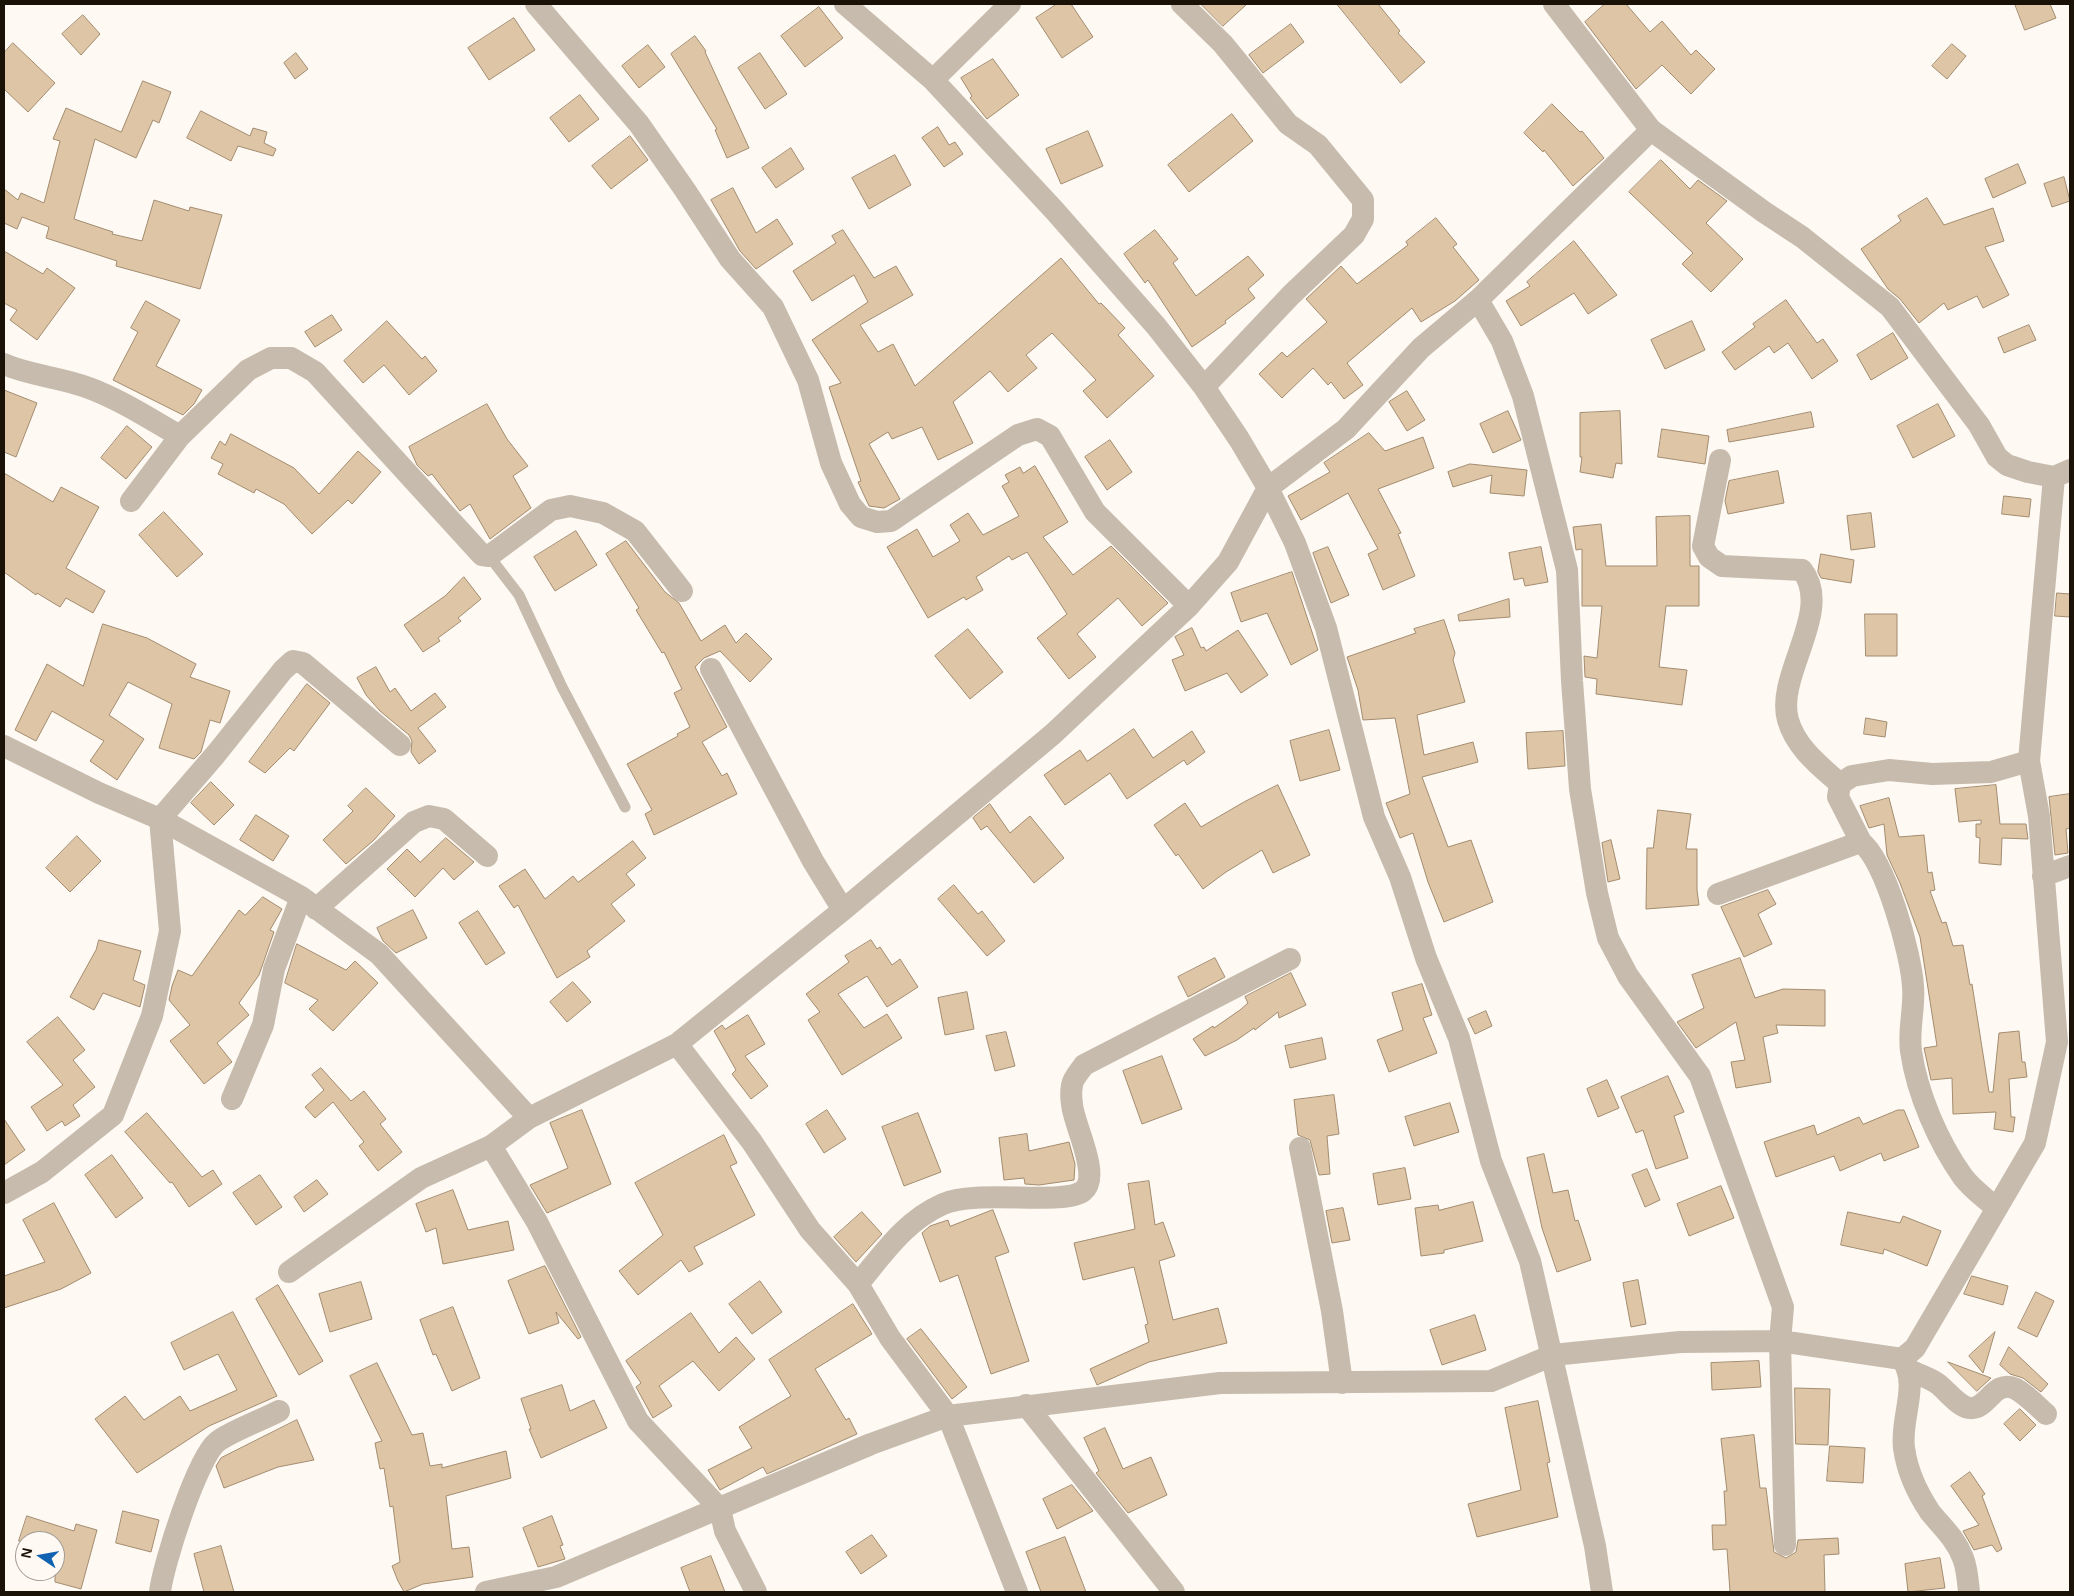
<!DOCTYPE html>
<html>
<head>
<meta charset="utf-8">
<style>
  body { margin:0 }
  #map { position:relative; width:2074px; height:1596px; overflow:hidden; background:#fef9f3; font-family:Arial,sans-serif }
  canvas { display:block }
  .frame { position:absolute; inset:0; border:5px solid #1b1207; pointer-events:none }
  .north { position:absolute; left:15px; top:1531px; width:50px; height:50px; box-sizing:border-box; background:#fef9f3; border:1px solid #a39d95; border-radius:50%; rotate:282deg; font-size:14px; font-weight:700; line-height:20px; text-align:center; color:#1b1207 }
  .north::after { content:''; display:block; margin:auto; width:18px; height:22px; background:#1162b0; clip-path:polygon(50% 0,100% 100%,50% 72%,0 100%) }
</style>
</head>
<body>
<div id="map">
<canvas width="2074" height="1596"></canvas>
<div class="frame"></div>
<div class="north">N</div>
</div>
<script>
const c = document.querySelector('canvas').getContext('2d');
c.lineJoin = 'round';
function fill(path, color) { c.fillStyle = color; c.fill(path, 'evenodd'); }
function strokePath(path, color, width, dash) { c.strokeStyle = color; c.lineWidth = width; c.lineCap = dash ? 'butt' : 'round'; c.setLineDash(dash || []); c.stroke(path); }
const building = new Path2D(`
  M1057 4H1071L1093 37 1062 58 1036 18Z
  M1201 4H1247L1223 26Z
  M1337 4H1378L1400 31 1398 33 1425 62 1401 83Z
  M1605 4H1626L1650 32 1662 21 1691 55 1696 50 1715 69 1691 94 1662 65 1636 89 1585 22Z
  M2015 4H2050L2056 18 2025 30Z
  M819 7 843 38 805 67 781 36Z
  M83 15 100 34 81 55 62 34Z
  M514 18 535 50 489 80 468 48Z
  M1291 24 1304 42 1263 73 1249 55Z
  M695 36 706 51 705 52 749 148 727 158 715 130 717 129 671 54Z
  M13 43 55 83 28 112 4 89V53Z
  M1952 44 1966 56 1947 79 1932 66Z
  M648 45 665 67 639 88 622 66Z
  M296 53 308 69 295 79 284 63Z
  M760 53 787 94 765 109 738 68Z
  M993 59 1019 95 987 119 970 98 972 96 961 78Z
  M143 81 171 92 159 123 153 120 136 158 95 139 74 219 113 232 112 234 142 241 154 200 189 211 190 207 222 215 200 289 116 266 117 261 46 238 49 227 22 217 17 229 4 223V189L18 200 21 193 44 203 60 141 53 139 66 108 121 132Z
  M580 95 599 119 569 142 550 118Z
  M1552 104 1580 132 1582 131 1604 158 1573 186 1544 150 1543 152 1524 133Z
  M201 111 250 136 253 128 267 132 264 143 276 149 273 156 238 146 231 161 187 138Z
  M1232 114 1253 141 1189 192 1168 165Z
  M938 127 949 145 955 142 963 154 944 167 922 138Z
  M1088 131 1103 166 1061 184 1046 149Z
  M630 136 648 160 611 189 592 166Z
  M791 148 804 169 776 188 762 168Z
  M895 155 911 185 869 209 852 178Z
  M1661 160 1690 189 1698 180 1727 201 1706 223 1743 259 1711 292 1682 264 1693 253 1629 192Z
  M2018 164 2026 183 1993 198 1985 179Z
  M2064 177 2070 201 2052 207 2044 184Z
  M733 188 756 233 777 219 793 244 756 269 740 251 711 200Z
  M1927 198 1944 225 1993 208 2004 241 1985 247 2009 295 1983 308 1977 296 1948 310 1944 303 1919 323 1900 299 1888 289 1861 249 1901 221 1898 216Z
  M1436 218 1457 244 1453 247 1479 280 1455 301 1421 322 1412 308 1347 363 1363 385 1344 399 1331 382 1328 385 1313 368 1282 398 1259 374 1282 352 1287 357 1327 322 1306 299 1341 266 1357 284 1408 245 1406 242Z
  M843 230 874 278 896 266 913 295 860 325 878 352 893 344 915 386 1061 258 1099 304 1101 303 1125 328 1118 335 1154 376 1107 418 1083 391 1096 380 1052 333 1026 355 1037 368 1008 392 990 371 953 402 973 443 938 460 922 427 892 439 888 432 869 444 900 499 884 508 869 506 858 482 861 481 829 387 841 383 812 340 868 302 854 275 812 301 793 271 836 243 832 236Z
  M1155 230 1178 259 1173 263 1196 296 1248 256 1264 275 1248 289 1255 298 1225 321 1226 323 1192 347 1148 280 1145 283 1124 254Z
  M1574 241 1617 295 1588 314 1574 293 1521 326 1506 301 1530 286 1527 282Z
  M4 251 43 274 47 268 75 288 37 340 10 320 17 310 4 303Z
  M1786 300 1817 343 1823 339 1838 361 1812 379 1788 343 1774 353 1769 346 1735 370 1722 352 1755 327 1753 324Z
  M146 301 180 320 156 366 202 390 194 404 183 415 113 380 138 332 131 328Z
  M332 315 342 330 315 347 305 332Z
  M387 321 422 359 425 356 437 371 409 395 384 365 363 383 344 361Z
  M1692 321 1705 350 1665 369 1651 340Z
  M2029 325 2036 340 2004 353 1998 338Z
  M1893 333 1908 358 1871 380 1857 355Z
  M4 390 37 403 16 457 4 452Z
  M1407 391 1425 420 1407 431 1389 402Z
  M487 404 507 439 528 466 513 476 531 508 490 539 470 504 460 511 432 474 428 476 417 465 409 447Z
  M1938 404 1955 436 1913 458 1897 426Z
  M1508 411 1521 440 1493 453 1480 424Z
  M1620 411 1622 464 1616 463 1613 478 1580 472 1582 457H1580V413Z
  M1811 412 1814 427 1729 442 1727 430Z
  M127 426 152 447 126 479 101 458Z
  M1662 429 1709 436 1705 464 1658 457Z
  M1369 433 1385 451 1423 437 1434 468 1378 489 1401 533 1398 534 1415 576 1383 590 1368 554 1378 549 1348 493 1301 520 1288 496 1330 472 1324 463Z
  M231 434 294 468 319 494 358 451 381 472 352 504 348 500 312 534 284 504 256 489 254 493 218 474 223 464 211 458 220 441 225 445Z
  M1110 440 1132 472 1107 490 1085 457Z
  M1470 464 1527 470 1524 496 1490 493 1492 475 1453 487 1448 472Z
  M1035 466 1068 522 1043 537 1073 575 1111 546 1168 603 1142 626 1118 598 1077 634 1096 657 1069 679 1037 638 1067 614 1027 552 1012 560 1009 556 976 577 983 590 966 600 964 597 928 618 887 547 917 529 933 557 960 541 950 525 968 513 983 535 1019 516 1002 486 1009 482 1005 475 1020 467 1023 473Z
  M1778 471 1784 503 1728 514 1725 501 1729 481Z
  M4 473 53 502 61 487 99 507 66 568 105 591 93 613 66 598 60 607 37 593 36 595 4 572Z
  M2004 496 2031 499 2029 517 2002 514Z
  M164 512 203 554 177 577 139 535Z
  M1871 513 1875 547 1851 550 1847 516Z
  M1690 516V566H1699V606H1666L1659 667 1687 670 1682 705 1596 694 1597 679 1585 677 1584 656 1597 658 1602 606H1582V549L1576 550 1573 527 1601 524 1606 566H1657L1656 517Z
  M576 531 597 565 555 591 534 557Z
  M626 541 665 592 679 603 701 641 725 625 736 643 746 633 772 659 750 682 720 651 704 658 695 667 727 727 702 742 722 776 727 773 737 794 654 835 645 814 652 810 627 764 678 736 677 734 690 727 674 693 682 689 664 652 662 653 636 610 639 608 606 554Z
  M1328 547 1349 595 1331 603 1313 553Z
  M1541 547 1548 582 1525 586 1523 578 1514 580 1509 553Z
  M1821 554 1854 560 1851 583 1821 578 1818 572Z
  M1292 572 1318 650 1291 665 1267 613 1241 622 1231 593Z
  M464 577 481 599 458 618 461 621 438 638 440 641 423 652 404 625 445 596Z
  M2057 593 2070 594V617L2055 616Z
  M1509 599 1510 617 1459 621 1458 615Z
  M1865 614H1897V656H1866Z
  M1444 620 1455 653 1453 660 1465 702 1417 715 1424 755 1473 742 1478 762 1422 777 1448 847 1471 840 1493 902 1444 922 1428 882 1413 833 1400 838 1386 803 1410 794 1395 718 1363 720 1358 690 1347 657 1416 633 1414 629Z
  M103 624 147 638 196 664 190 677 230 691 220 723 210 720 201 752 194 759 159 748 172 704 128 682 109 715 144 739 117 780 90 761 104 741 52 711 36 741 15 730 47 664 83 686Z
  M1192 628 1201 648 1204 647 1206 651 1238 630 1268 675 1241 693 1227 673 1185 691 1172 660 1184 655 1175 637Z
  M968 629 1003 672 970 699 935 656Z
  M376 667 390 692 395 688 411 711 435 693 446 707 418 728 436 751 419 764 411 752 412 741 409 735 380 711 366 695 357 678Z
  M307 684 330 703 294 751 290 748 265 773 249 762Z
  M1866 718 1887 722 1885 737 1864 734Z
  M1134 729 1153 758 1192 731 1205 752 1187 765 1184 760 1127 799 1110 773 1065 805 1044 775 1080 750 1087 761Z
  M1329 730 1340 770 1300 781 1290 741Z
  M1563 731 1565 766 1528 769 1526 733Z
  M211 782 234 805 214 825 191 803Z
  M1278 785 1310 855 1273 873 1262 850 1226 872 1203 889 1178 854 1176 856 1154 825 1185 803 1201 827 1244 802Z
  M1996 785 2000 824H2026L2028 839 2002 838 2001 865 1979 863 1980 838 1976 837V824H1981V820L1959 822 1955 789Z
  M366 788 395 816 374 840 346 864 323 840 353 811 348 806Z
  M2070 794V828L2066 829 2068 853 2055 855 2049 797Z
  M1889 798 1899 837 1924 835 1928 873 1932 872 1935 890 1930 891 1942 923 1946 922 1953 946 1963 945 1970 985 1972 984 1989 1092H1993L1999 1033 2019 1031 2022 1062H2025L2027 1077 2009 1079 2011 1117H2015L2013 1132 1994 1129 1996 1112 1953 1114 1952 1078 1931 1080 1924 1048 1937 1046 1920 937 1900 883 1887 855 1884 824 1869 828 1860 806Z
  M990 804 1010 833 1030 816 1064 858 1034 883 987 826 981 830 973 818Z
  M1658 810 1691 814 1686 849H1697V890L1699 905 1646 909 1647 848H1653Z
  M256 815 289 836 273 861 240 840Z
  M77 836 101 861 70 892 46 868Z
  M446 838 474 862 454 880 443 868 415 897 387 869 407 849 420 862Z
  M1611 840 1620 879 1608 882 1602 843Z
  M633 841 646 858 626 874 635 885 611 904 625 921 587 951 590 957 557 978 518 905 514 908 499 886 525 869 545 899 573 876 578 882Z
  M954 885 978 914 982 911 1005 941 987 956 938 899Z
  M1768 890 1776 904 1758 914 1772 944 1744 957 1721 907Z
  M263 897 282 909 270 930 274 932 259 975 239 1003 249 1015 217 1043 232 1062 204 1084 170 1041 190 1025 169 1000 172 986 178 970 192 976 239 910 245 915Z
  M413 910 427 938 396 953 383 941 377 928Z
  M478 911 505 953 486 965 459 923Z
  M99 940 141 951 133 980 145 985 140 1007 103 993 94 1010 70 997 96 950Z
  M871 940 877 949 880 947 892 965 900 959 918 987 887 1007 867 976 838 994 864 1028 887 1014 902 1038 842 1075 808 1020 820 1012 806 994 849 962 845 956Z
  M297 944 346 970 355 961 378 983 333 1031 309 1009 318 1000 285 983Z
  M1215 958 1225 977 1188 997 1178 977Z
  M1740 958 1755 998 1783 989 1825 990V1026L1776 1025 1778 1033 1763 1037 1771 1082 1736 1088 1731 1062 1745 1060 1736 1022 1696 1048 1677 1022 1704 1008 1692 975Z
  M1291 973 1306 1005 1279 1018 1278 1012 1255 1030 1254 1028 1237 1040 1205 1056 1193 1039 1213 1026 1214 1028 1240 1010 1248 1003 1245 997Z
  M573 982 591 1002 567 1022 550 1002Z
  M1422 984 1432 1015 1423 1018 1437 1053 1389 1072 1377 1040 1403 1030 1392 993Z
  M967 992 974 1029 945 1035 938 998Z
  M1486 1011 1492 1026 1475 1034 1468 1019Z
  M748 1015 765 1044 745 1056 768 1086 751 1099 732 1074 736 1070 714 1031 722 1025 725 1029Z
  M58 1017 85 1050 73 1060 95 1087 73 1105 80 1116 65 1126 62 1121 47 1131 31 1107 63 1085 27 1042Z
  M1006 1032 1015 1066 995 1071 986 1036Z
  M1322 1038 1326 1059 1290 1068 1285 1046Z
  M1162 1056 1182 1109 1142 1124 1123 1071Z
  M321 1068 351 1101 364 1091 386 1119 380 1124 402 1152 378 1171 359 1146 364 1142 333 1102 315 1118 305 1107 324 1090 312 1075Z
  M1668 1076 1684 1112 1674 1116 1688 1158 1656 1169 1643 1130 1636 1133 1621 1097Z
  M1607 1080 1619 1108 1598 1117 1587 1089Z
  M1334 1095 1339 1134 1327 1136 1330 1174 1319 1175 1310 1140 1298 1135 1294 1100Z
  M1450 1103 1459 1132 1414 1146 1405 1117Z
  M582 1110 611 1184 547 1213 530 1185 568 1168 550 1123Z
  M827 1110 846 1139 824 1153 806 1124Z
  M1898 1110H1904L1919 1147 1884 1161 1881 1153 1840 1171 1834 1156 1776 1177 1764 1142 1814 1125 1817 1135 1859 1117 1863 1124Z
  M147 1113 202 1177 213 1170 222 1184 189 1207 172 1182 170 1183 125 1132Z
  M918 1113 941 1172 904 1186 882 1127Z
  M4 1119 25 1150 4 1165Z
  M1027 1134 1029 1151 1069 1142 1075 1164 1074 1180 1039 1185 1025 1184 1024 1178 1004 1180 999 1138Z
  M724 1135 737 1163 730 1166 755 1215 694 1247 703 1264 689 1272 681 1260 638 1295 619 1271 663 1235 635 1183Z
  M1544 1154 1553 1193 1568 1190 1575 1221 1578 1220 1591 1260 1557 1272 1542 1228 1527 1158Z
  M112 1155 143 1198 116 1218 85 1175Z
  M1405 1168 1411 1199 1378 1205 1373 1174Z
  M1647 1169 1660 1200 1645 1207 1632 1175Z
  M260 1175 282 1207 256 1225 233 1193Z
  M317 1180 328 1194 304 1212 294 1197Z
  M1149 1181 1155 1225 1163 1222 1175 1256 1159 1261 1173 1320 1218 1308 1227 1343 1149 1362 1097 1385 1090 1369 1149 1342 1145 1325 1148 1324 1134 1267 1083 1280 1074 1243 1135 1229 1128 1184Z
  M1721 1186 1734 1218 1689 1236 1677 1204Z
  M453 1190 468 1230 508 1221 514 1250 443 1264 436 1228 426 1232 416 1204Z
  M1473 1202 1483 1241 1444 1250V1253L1421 1256 1415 1208 1438 1205 1439 1210Z
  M54 1203 91 1273 61 1289 4 1308V1276L45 1262 23 1220Z
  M1343 1208 1350 1240 1332 1243 1326 1211Z
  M993 1210 1009 1252 995 1257 1029 1361 991 1374 958 1275 940 1282 922 1233 930 1226 948 1220 950 1226Z
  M862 1212 882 1234 856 1262 834 1237Z
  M1848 1212 1900 1223 1903 1216 1941 1231 1927 1266 1884 1249 1883 1254 1841 1245Z
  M545 1266 581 1337 578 1339 556 1312 559 1323 529 1334 508 1281Z
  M1972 1276 2008 1286 2003 1305 1964 1294Z
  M1638 1280 1646 1324 1631 1327 1623 1283Z
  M760 1281 782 1312 752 1334 729 1304Z
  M361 1282 372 1319 330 1332 319 1294Z
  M278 1285 323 1361 299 1375 256 1299Z
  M2036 1292 2054 1301 2037 1337 2018 1328Z
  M853 1304 872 1334 815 1369 846 1420 849 1418 857 1434 767 1474 763 1467 720 1490 708 1470 752 1448 739 1427 791 1396 769 1360Z
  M453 1307 480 1378 452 1391 436 1354 433 1355 420 1320Z
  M233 1312 277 1396 209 1426 137 1473 95 1419 125 1396 144 1420 180 1396 190 1411 237 1390 218 1354 184 1370 171 1343Z
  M691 1313 719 1353 736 1337 755 1359 719 1391 693 1361 659 1386 672 1406 653 1418 636 1387 641 1383 626 1361Z
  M1475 1315 1486 1350 1442 1365 1430 1330Z
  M921 1329 967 1387 952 1399 907 1339Z
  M1995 1332 1983 1373 1969 1356Z
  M2009 1347 2048 1384 2041 1392 2023 1378 2010 1374 2000 1365Z
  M1759 1361 1761 1387 1712 1390 1711 1363Z
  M1948 1362 1991 1378 1977 1391Z
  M377 1363 412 1435 423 1433 430 1466 442 1464V1468L506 1451 511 1478 446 1496 452 1549 469 1547 473 1577 423 1584 404 1592 398 1581 392 1566 400 1562 393 1506 390 1507 384 1468 380 1469 375 1443 382 1441 350 1376Z
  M562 1385 570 1411 594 1400 607 1428 541 1458 529 1429H531L521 1399Z
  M1795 1388 1830 1389 1828 1445 1796 1444Z
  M1538 1401 1550 1462 1547 1463 1558 1517 1477 1537 1468 1504 1521 1490 1505 1408Z
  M2020 1409 2036 1425 2020 1441 2004 1424Z
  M297 1420 314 1460 278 1467 224 1488 216 1466 221 1458Z
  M1105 1428 1123 1469 1151 1457 1167 1495 1128 1513 1096 1473 1099 1471 1084 1438Z
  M1754 1435 1760 1488H1766L1774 1552 1786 1558 1796 1552 1798 1540 1838 1538 1839 1554 1824 1555 1825 1592H1730L1727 1549 1713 1550 1712 1525H1726L1724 1491H1727L1721 1439Z
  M1830 1446 1865 1448 1863 1483 1827 1481Z
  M1970 1472 1985 1494 1982 1496 2002 1549 1997 1552 1992 1545 1974 1550 1963 1531 1979 1525 1951 1486Z
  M1072 1485 1093 1511 1057 1529 1043 1499Z
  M123 1511 159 1520 151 1552 116 1543Z
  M27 1516 74 1531 76 1524 97 1530 81 1589 55 1582V1541H19Z
  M552 1516 563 1545 560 1546 565 1559 538 1567 523 1528Z
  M872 1535 887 1556 861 1574 846 1552Z
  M1065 1537 1086 1592H1041L1026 1552Z
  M221 1546 234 1592H204L194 1554Z
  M711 1556 725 1592H690L681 1568Z
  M1940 1558 1945 1588 1908 1592 1905 1564Z`);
fill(building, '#dec5a6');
strokePath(building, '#a38c6f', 1);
strokePath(new Path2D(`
  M489 556 519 595 562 687 625 807`), '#c6bbad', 11);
strokePath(new Path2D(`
  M536 4 639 124 685 190 730 259 773 307 808 380 831 463 850 504 861 517 877 522 891 521 1018 435 1037 429 1050 436 1095 512 1189 606
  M845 4 933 80 1054 210 1156 326 1204 387 1239 439 1268 488 1295 543 1326 628 1374 817 1400 877 1426 958 1459 1038 1491 1161 1530 1261 1595 1546 1602 1592
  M1182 4 1223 44 1288 124 1318 145 1363 200V219L1354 235 1291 295 1204 387
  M1554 4 1651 130 1764 212 1802 237 1890 307 1979 425 1997 457 2007 465 2028 472 2054 477 2070 470
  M933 80 1010 4
  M1478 300 1502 341 1523 396 1567 570 1572 681 1580 789 1597 893 1608 938 1628 976 1700 1076 1783 1307 1780 1341 1785 1545
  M4 364C31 376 61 377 89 388 121 400 150 419 180 436
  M1720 460 1703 546 1709 557 1722 566 1802 570C1834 611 1775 675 1788 720 1796 748 1820 766 1840 784
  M131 501 180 436 248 370 271 358H291L315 372 482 555 489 556 551 510 570 506 603 513 635 531 682 591
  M711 669 813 861 843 910
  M4 746 99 793 160 819 301 897 379 954 529 1118
  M1861 842 1838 797 1840 784 1852 776 1889 770 1932 774 1991 772 2029 761
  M2043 876 2070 866
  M1718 894 1855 844 1861 842C1886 862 1911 954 1913 986 1915 1008 1908 1029 1911 1051 1917 1093 1938 1142 1963 1177 1971 1188 1985 1198 1996 1208
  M316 909 414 822 429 816 444 819 487 856
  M677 1044 752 1142 810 1230 858 1284 890 1338 948 1416 1017 1592
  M232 1099 263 1025 274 969 301 897
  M491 1146 537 1222 638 1421 720 1509 725 1531 756 1592
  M1300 1148 1332 1311 1342 1383
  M4 1193 42 1172 113 1115 152 1016 170 931 160 819 216 754 283 670 293 661 303 663 400 745
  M289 1272 421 1178 491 1146 529 1118 677 1044 843 910 1053 734 1189 606 1228 562 1268 488 1346 429 1421 348 1478 300 1651 130
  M858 1284C884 1253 905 1221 943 1204 976 1189 1064 1206 1083 1191 1102 1176 1073 1124 1072 1104 1071 1098 1071 1091 1072 1085 1073 1078 1080 1071 1084 1065L1290 959
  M1902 1359C1920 1385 1900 1418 1904 1448 1907 1470 1918 1494 1930 1512 1942 1527 1956 1539 1963 1558 1967 1568 1968 1582 1969 1592
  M1910 1370C1919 1375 1930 1378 1938 1384 1947 1391 1958 1406 1969 1408 1988 1411 1993 1378 2016 1389 2027 1395 2037 1406 2046 1414
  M1026 1405 1174 1592
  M160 1592C163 1565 197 1458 217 1442 229 1432 264 1419 279 1411
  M486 1592 556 1577 871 1444 948 1416 1220 1383 1491 1381 1553 1355 1680 1342 1780 1341 1902 1359 1915 1348 2035 1143 2057 1042 2039 816 2029 761 2054 477`), '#c6bbad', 22);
</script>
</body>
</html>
